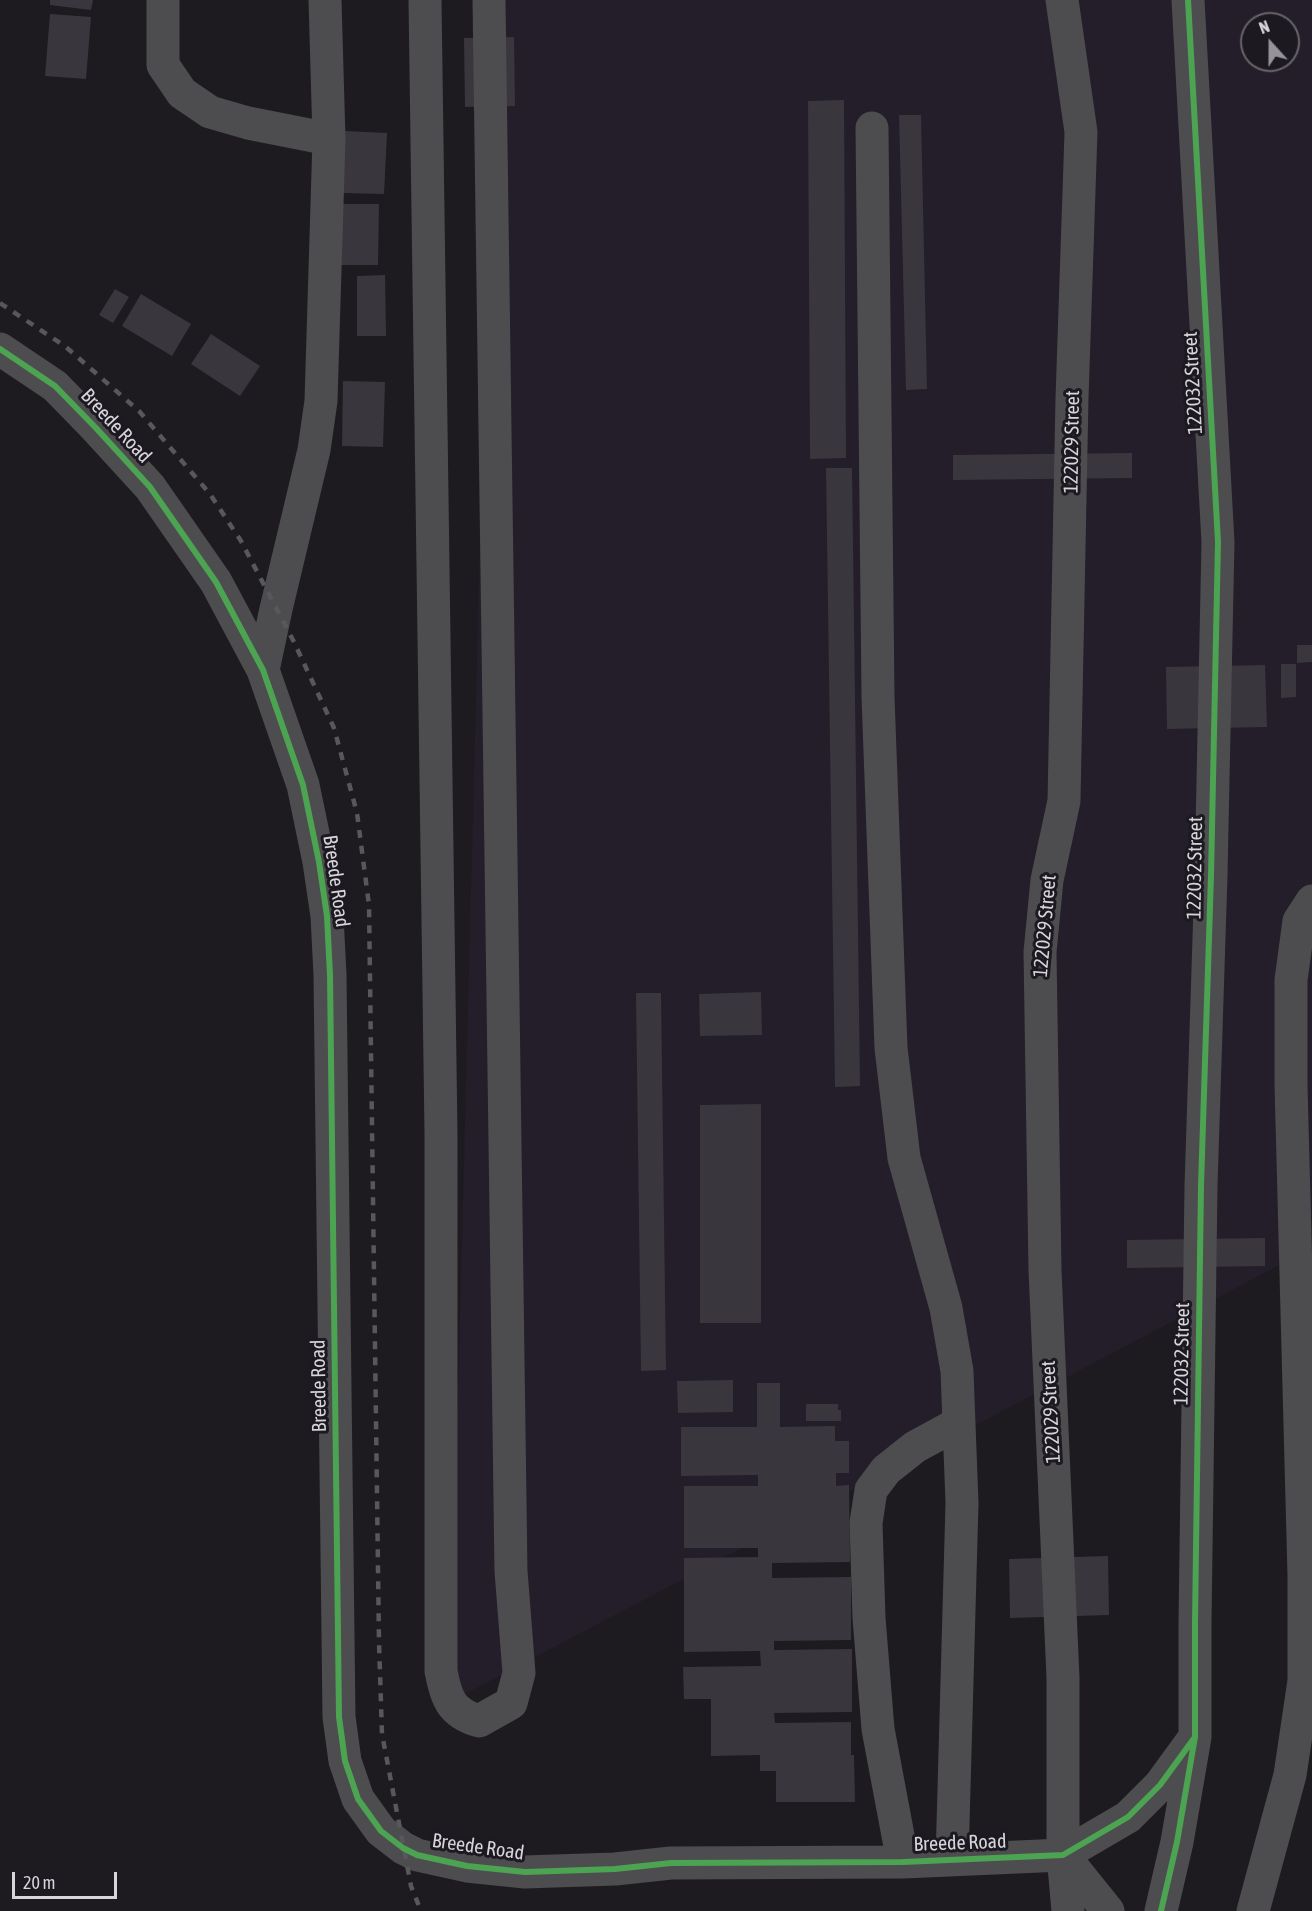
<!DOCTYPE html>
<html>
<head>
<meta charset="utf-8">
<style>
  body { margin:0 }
  #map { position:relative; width:1312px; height:1911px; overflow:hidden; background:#1d1b1f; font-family:"Asap Condensed",sans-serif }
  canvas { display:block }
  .north { position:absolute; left:1240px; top:12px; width:60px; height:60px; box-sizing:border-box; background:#1c1921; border:2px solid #67646b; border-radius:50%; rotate:339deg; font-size:16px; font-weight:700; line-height:24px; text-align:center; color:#d7d4da }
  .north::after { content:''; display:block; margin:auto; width:21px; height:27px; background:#969399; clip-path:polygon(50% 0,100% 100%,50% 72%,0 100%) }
  .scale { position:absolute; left:12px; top:1872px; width:105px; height:27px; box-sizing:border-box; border:3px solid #d7d4da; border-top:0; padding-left:8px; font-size:18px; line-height:21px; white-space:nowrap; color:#d7d4da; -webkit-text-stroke:4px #1c1921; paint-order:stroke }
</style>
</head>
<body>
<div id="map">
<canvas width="1312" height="1911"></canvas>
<div class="north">N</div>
<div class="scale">20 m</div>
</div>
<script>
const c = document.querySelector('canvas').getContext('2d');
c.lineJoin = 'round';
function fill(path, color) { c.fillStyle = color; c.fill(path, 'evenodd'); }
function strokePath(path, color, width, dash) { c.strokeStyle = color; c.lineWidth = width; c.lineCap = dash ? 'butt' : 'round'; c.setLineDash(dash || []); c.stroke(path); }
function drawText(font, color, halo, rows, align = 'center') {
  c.font = font + ' "Asap Condensed",sans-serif'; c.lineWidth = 6; c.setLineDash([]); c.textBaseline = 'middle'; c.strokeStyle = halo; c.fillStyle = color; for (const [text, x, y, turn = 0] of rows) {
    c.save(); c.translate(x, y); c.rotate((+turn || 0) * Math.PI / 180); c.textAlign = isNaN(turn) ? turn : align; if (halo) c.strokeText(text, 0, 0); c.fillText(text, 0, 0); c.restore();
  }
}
fill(new Path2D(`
  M494 0H1312V1248L450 1702ZM1252 24H1288V60H1252Z`), '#231e29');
fill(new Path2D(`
  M50 0H93L91 10 50 5Z
  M50 14 91 17 86 79 45 76Z
  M514 37 515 106 465 107 464 38Z
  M844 100 846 458 810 459 808 101Z
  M899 115H921L927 389 906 390Z
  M345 131 387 133 384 194 343 193Z
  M331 204H379L378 265H330Z
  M385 275 386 336H357V276Z
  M115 289 129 297 113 323 99 315Z
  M141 294 191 324 172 356 122 326Z
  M211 334 260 366 240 396 191 364Z
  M343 381 385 382 383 447 342 446Z
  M1132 453V478L953 480V455Z
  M826 468H852L860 1086 835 1087Z
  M1297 645H1312V662L1297 663Z
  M1281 664H1296V697L1281 698Z
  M1265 665 1267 727 1167 729 1166 667Z
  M761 992 762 1035 700 1036 699 994Z
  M636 993H661L666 1370 641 1371Z
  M761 1104V1323H700V1105Z
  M1265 1238V1266L1127 1268V1240Z
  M733 1380V1412L678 1413 677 1381Z
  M757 1383H780V1427L835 1426V1441H849V1473H836V1486L849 1485 850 1562 772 1563V1578L851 1577V1640L774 1641V1650L852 1649V1712L774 1713 775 1723 851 1722V1755H854L855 1802H776V1771H760V1755L711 1756V1699H684L683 1667 761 1666 760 1651 684 1652V1558L758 1557V1548H684V1486H758V1475L681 1476V1427H757Z
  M806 1404H838V1410H841V1421H806Z
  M1108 1556 1109 1615 1010 1618 1009 1559Z`), '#3a363e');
strokePath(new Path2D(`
  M163 0V65L182 93 210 112 248 123 329 139
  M425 0 441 1133V1671C446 1698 451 1713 479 1721L511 1703 519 1673 511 1571 489 0
  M1062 0 1081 132 1072 398 1064 801 1047 880 1040 952 1045 1270 1063 1678V1855L1068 1911
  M872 128 878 697 891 1048 904 1158 946 1308 957 1371 962 1503 952 1860
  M0 349 55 386 96 428 150 487 216 582 263 670 303 785 319 862 327 916 330 975 339 1717 345 1761 358 1799 381 1831 403 1848 417 1855 467 1866 525 1872 615 1869 671 1863 903 1862 1063 1855 1128 1817 1160 1785 1195 1737
  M263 670 276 609 314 450 321 401 329 139 325 0
  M1063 1855 1108 1911
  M903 1862 878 1729 869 1618 866 1523 871 1490 886 1470 915 1447 959 1423
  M1161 1911 1177 1842 1195 1737V1622L1201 1186 1211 876 1218 542 1188 0
  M1253 1911 1290 1775 1304 1681V1576L1291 1085V980L1299 921 1312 901`), '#4d4c4f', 33);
strokePath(new Path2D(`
  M0 303 66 347 139 411 210 494 241 541 294 642 334 728 357 813 369 905 379 1642 382 1734 411 1886 421 1911`), '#58575a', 4.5, [8, 8]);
strokePath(new Path2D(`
  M0 349 55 386 96 428 150 487 216 582 263 670 303 785 319 862 327 916 330 975 339 1717 345 1761 358 1799 381 1831 403 1848 417 1855 467 1866 525 1872 615 1869 671 1863 903 1862 1063 1855 1128 1817 1160 1785 1195 1737
  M1161 1911 1177 1842 1195 1737V1622L1201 1186 1211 876 1218 542 1188 0`), '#4ca352', 6);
drawText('20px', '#d7d4da', '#1c1921', [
  ["122032 Street",1193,383,-93],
  ["Breede Road",116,426,47],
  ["122029 Street",1072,442,-89],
  ["122032 Street",1195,868,-89],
  ["Breede Road",336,881,82],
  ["122029 Street",1045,926,-85],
  ["122032 Street",1182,1354,-89],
  ["Breede Road",319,1386,-91],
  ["122029 Street",1051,1412,-93],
  ["Breede Road",960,1843,-2],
  ["Breede Road",478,1847,8]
]);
</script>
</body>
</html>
